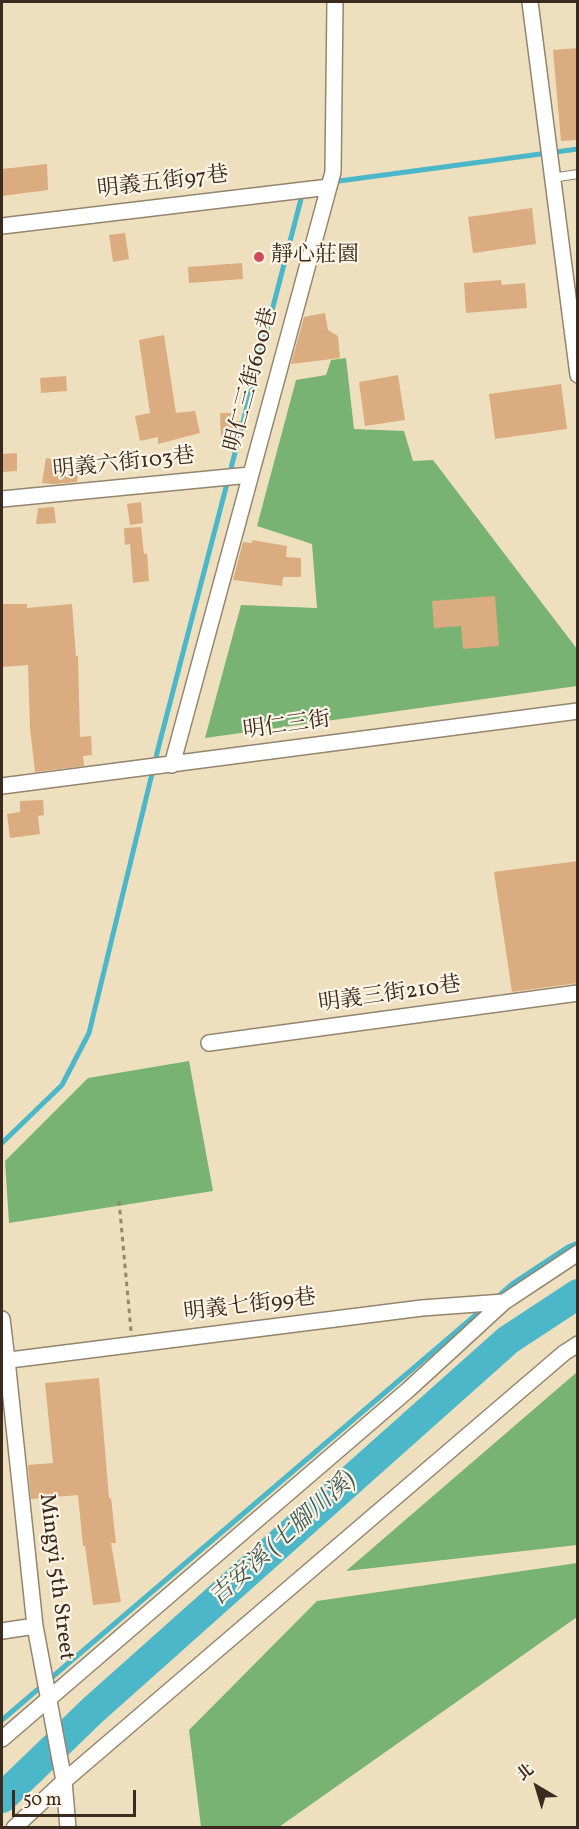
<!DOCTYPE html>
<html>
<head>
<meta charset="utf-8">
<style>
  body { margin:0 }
  #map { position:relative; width:579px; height:1829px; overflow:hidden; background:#eee0be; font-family:Vollkorn,"Noto Serif TC",serif }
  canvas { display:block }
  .frame { position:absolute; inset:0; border:3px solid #3b2a1e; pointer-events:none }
  .north { position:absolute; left:507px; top:1757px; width:60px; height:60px; -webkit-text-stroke:4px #fcf5e5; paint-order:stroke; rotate:322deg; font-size:16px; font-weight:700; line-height:24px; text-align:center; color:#3b2a1e }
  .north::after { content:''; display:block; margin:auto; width:21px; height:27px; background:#3b2a1e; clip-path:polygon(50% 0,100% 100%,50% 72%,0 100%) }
  .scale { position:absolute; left:12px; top:1790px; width:124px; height:27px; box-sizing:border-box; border:3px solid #3b2a1e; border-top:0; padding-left:8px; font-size:18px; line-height:21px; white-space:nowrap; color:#3b2a1e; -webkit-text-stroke:4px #fcf5e5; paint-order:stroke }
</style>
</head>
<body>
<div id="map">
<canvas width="579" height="1829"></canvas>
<div class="frame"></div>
<div class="north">北</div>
<div class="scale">50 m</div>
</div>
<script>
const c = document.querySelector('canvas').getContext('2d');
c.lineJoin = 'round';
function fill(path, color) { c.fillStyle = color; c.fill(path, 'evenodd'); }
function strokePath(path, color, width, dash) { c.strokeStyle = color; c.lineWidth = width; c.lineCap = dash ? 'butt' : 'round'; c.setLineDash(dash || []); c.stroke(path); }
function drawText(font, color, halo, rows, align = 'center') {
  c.font = font + ' Vollkorn,"Noto Serif TC",serif'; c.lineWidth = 4.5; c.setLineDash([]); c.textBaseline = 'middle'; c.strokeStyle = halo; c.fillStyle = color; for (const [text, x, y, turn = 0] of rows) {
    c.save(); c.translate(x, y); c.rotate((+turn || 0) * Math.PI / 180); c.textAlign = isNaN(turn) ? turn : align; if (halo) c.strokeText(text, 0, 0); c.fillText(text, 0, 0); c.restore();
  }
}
fill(new Path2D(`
  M346 358 354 429 404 431 413 461 433 460 577 649V686L205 738 241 605 317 608 312 544 257 526 296 380 326 375 331 360Z
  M189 1061 213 1191 9 1223 5 1161 88 1078Z
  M577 1372V1545L346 1571Z
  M577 1563V1617L279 1827H201L189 1730 317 1601Z`), '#78b373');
strokePath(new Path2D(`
  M339 181 578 149
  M2 1143 62 1085 89 1033 159 745 301 199
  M495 1299 512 1284 568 1247 578 1243
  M2 1720 485 1307`), '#4cb7c8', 5);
strokePath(new Path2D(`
  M2 1798 93 1710 508 1340 578 1294`), '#4cb7c8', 30);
fill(new Path2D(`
  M578 48V140L561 141 553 50Z
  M47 164 48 190 2 196V169Z
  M532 208 536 244 473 253 468 217Z
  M125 233 129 259 113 262 109 235Z
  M242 263 243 279 189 283 188 267Z
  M501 280 502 285 525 283 527 308 466 313 464 283Z
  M325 313 328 330 338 336 340 358 291 364 304 317Z
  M164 335 176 413 195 411 200 433 158 444V437L140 441 135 416 150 413 139 340Z
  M398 375 405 420 365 426 359 382Z
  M66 376 67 391 41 393 40 378Z
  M561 384 567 429 495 439 489 394Z
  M220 413H235V421H241L242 436H237V439L221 440Z
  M17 453V471L2 472V454Z
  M46 458 68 461 66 472 78 473 77 482 54 484 42 483Z
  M141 502 143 523 130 525 127 504Z
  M54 507 56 523 36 524 38 508Z
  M141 527 144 554 147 553 149 581 133 583 130 544 125 545 124 528Z
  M252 540 287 546 286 557 301 558V577H283L282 586 233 580 243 542 252 543Z
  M495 596 499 646 463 649 461 626 434 628 432 601Z
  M2 604H27V608L72 604 76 656H78L80 737 91 736 92 755 83 756 84 766 35 772 30 728 28 665 2 667Z
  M43 800 44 815 38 816 40 834 10 838 7 814 20 812V801Z
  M578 861V983L512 992 494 872Z
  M99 1378 109 1498H111L116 1543H111L121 1602 93 1605 85 1546H83L78 1495 31 1499 28 1465 53 1463 45 1383Z`), '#daac7f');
const service = new Path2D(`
  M552 178 578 174`);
const minor = new Path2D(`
  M530 2 578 375
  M2 226 329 187
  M2 499 250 475
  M172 765 333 172 335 2
  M2 786 578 711
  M209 1043 578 993
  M2 1319 7 1360 35 1626 64 1781 68 1828
  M2 1361 422 1308 504 1302
  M2 1631 35 1626
  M2 1739 408 1390 504 1302 578 1253
  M14 1828 64 1781 564 1353 578 1344`);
strokePath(service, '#94856e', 10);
strokePath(minor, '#94856e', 18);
strokePath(new Path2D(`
  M119 1201 131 1331`), '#94856e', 3, [4.5, 4.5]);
strokePath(service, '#fff', 8);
strokePath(minor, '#fff', 15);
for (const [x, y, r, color] of [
  [259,257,6,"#d1495b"]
]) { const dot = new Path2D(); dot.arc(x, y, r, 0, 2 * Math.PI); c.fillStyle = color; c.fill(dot); strokePath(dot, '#fcf5e5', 2); }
drawText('22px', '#3b2a1e', '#fcf5e5', [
  ["明義五街97巷",163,184,-7],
  ["明仁三街600巷",253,380,-75],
  ["明義六街103巷",124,465,-6],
  ["明仁三街",287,727,-8],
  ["明義三街210巷",390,996,-8],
  ["明義七街99巷",250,1307,-7],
  ["Mingyi 5th Street",55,1577,83]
]);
drawText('22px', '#3b2a1e', '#fcf5e5', [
  ["靜心莊園",271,257]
], 'left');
drawText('italic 24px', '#415b5a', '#fcf5e5', [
  ["吉安溪 (七腳川溪)",284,1540,-42]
]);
</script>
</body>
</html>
